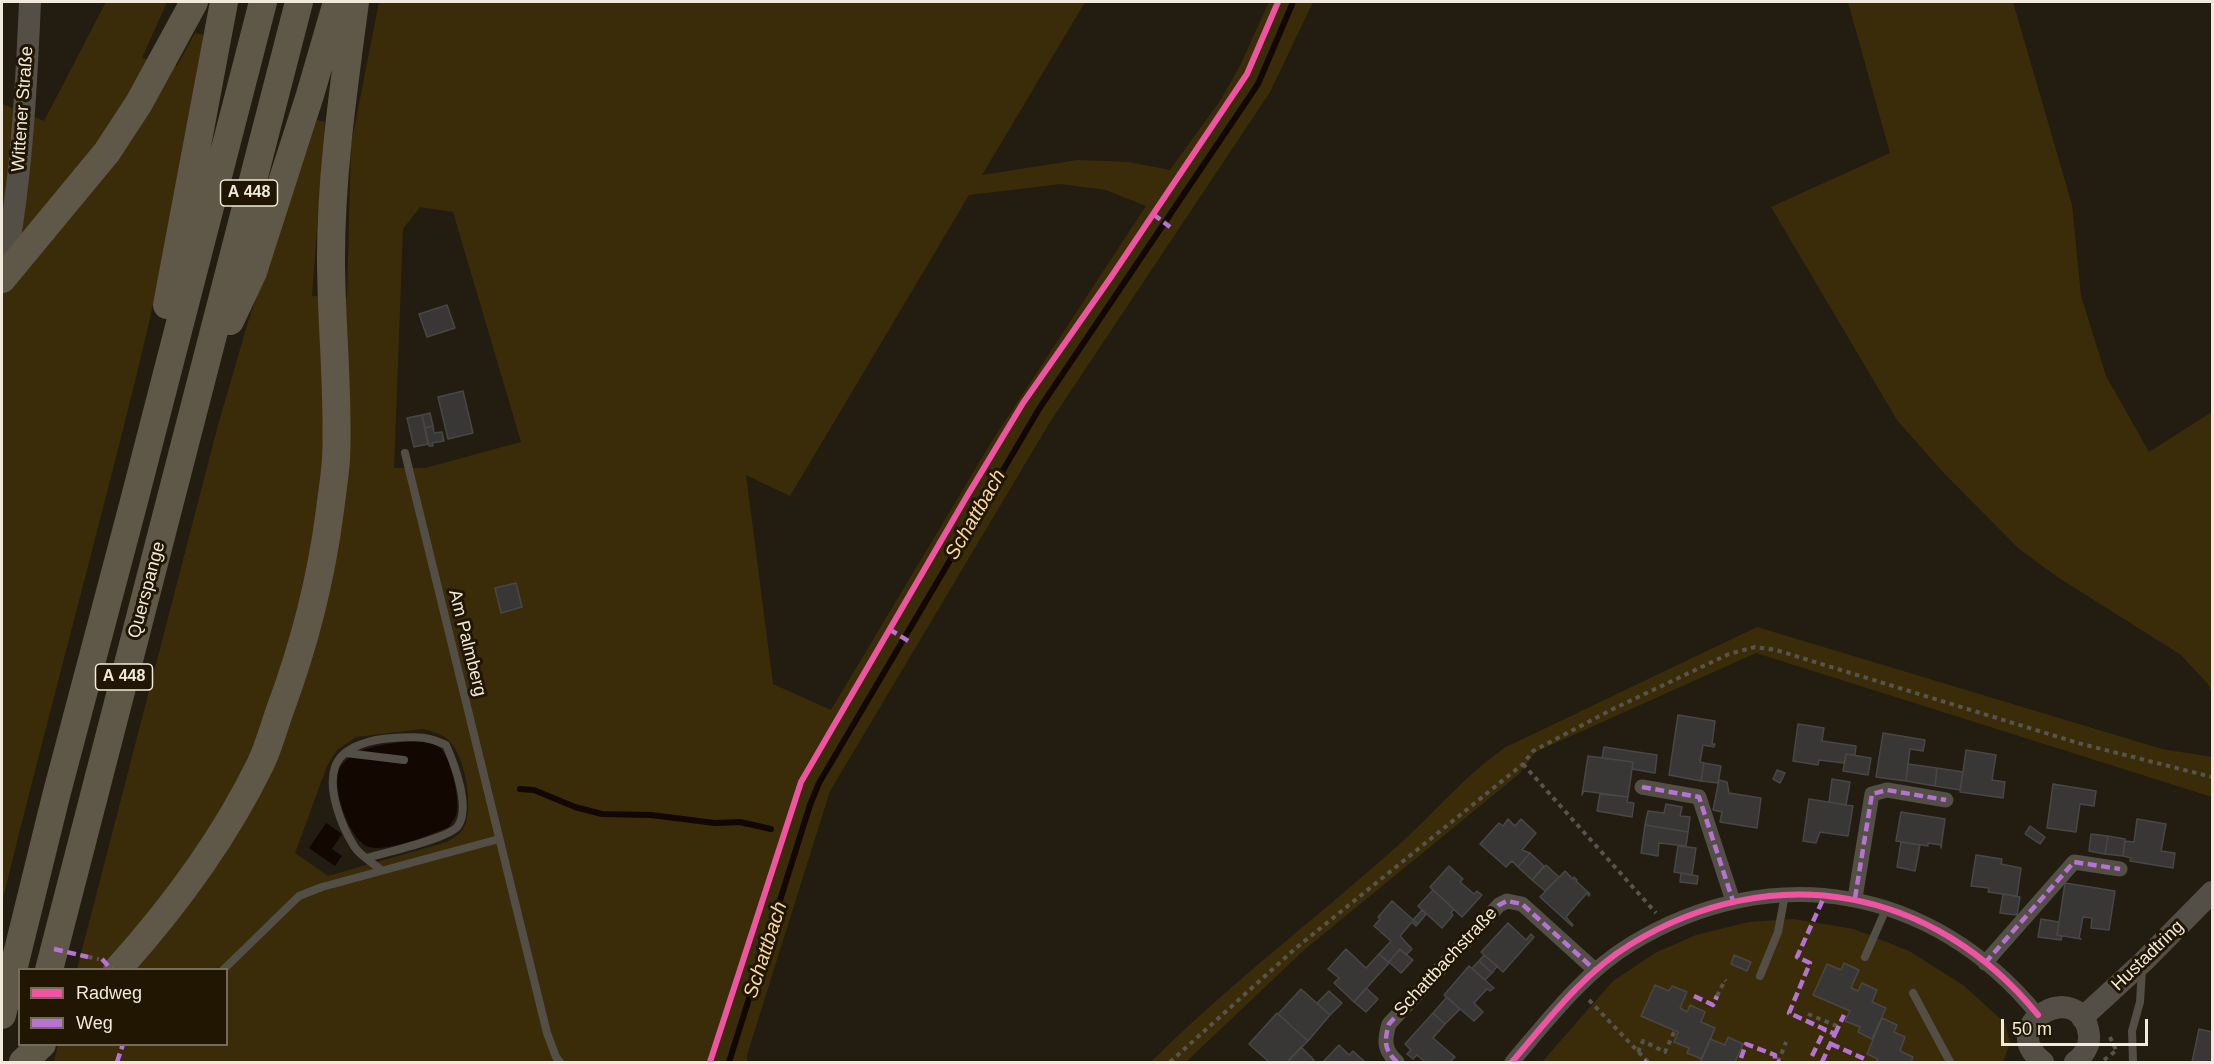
<!DOCTYPE html>
<html>
<head>
<meta charset="utf-8">
<style>
  body { margin:0 }
  #map { position:relative; width:2214px; height:1064px; overflow:hidden; background:#231d11; font-family:Arial,sans-serif }
  canvas { display:block }
  .frame { position:absolute; inset:0; border:3px solid #f1eadc; pointer-events:none }
  .legend { position:absolute; left:18px; top:968px; width:210px; height:78px; box-sizing:border-box; background:#211602; border:2px solid #746b59; margin:0; padding:8px 10px; list-style:none; font-size:18px; color:#f1eadc }
  .legend li { display:flex; align-items:center; gap:12px; height:30px }
  .legend b { width:30px; border:2px solid #746b59 }
  .scale { position:absolute; left:2001px; top:1019px; width:147px; height:27px; box-sizing:border-box; border:3px solid #f1eadc; border-top:0; padding-left:8px; font-size:18px; line-height:21px; white-space:nowrap; color:#f1eadc; -webkit-text-stroke:4px #211602; paint-order:stroke }
</style>
</head>
<body>
<div id="map">
<canvas width="2214" height="1064"></canvas>
<div class="frame"></div>
<ul class="legend">
<li><b style="height:8px;background:#f153a3"></b>Radweg</li>
<li><b style="height:8px;background:#b673d3"></b>Weg</li>
</ul>
<div class="scale">50 m</div>
</div>
<script>
const c = document.querySelector('canvas').getContext('2d');
c.lineJoin = 'round';
function fill(path, color) { c.fillStyle = color; c.fill(path, 'evenodd'); }
function strokePath(path, color, width, dash) { c.strokeStyle = color; c.lineWidth = width; c.lineCap = dash ? 'butt' : 'round'; c.setLineDash(dash || []); c.stroke(path); }
function drawText(font, color, halo, rows, align = 'center') {
  c.font = font + ' Arial,sans-serif'; c.lineWidth = 6; c.setLineDash([]); c.textBaseline = 'middle'; c.strokeStyle = halo; c.fillStyle = color; for (const [text, x, y, turn = 0] of rows) {
    c.save(); c.translate(x, y); c.rotate((+turn || 0) * Math.PI / 180); c.textAlign = isNaN(turn) ? turn : align; if (halo) c.strokeText(text, 0, 0); c.fillText(text, 0, 0); c.restore();
  }
}
fill(new Path2D(`
  M106 2H167L142 58 177 66 195 33 204 35C183 145 166 256 139 365 95 544 46 723 2 902V104L44 121Z
  M379 2H1085L982 175 1078 160 1128 162 1170 170 1220 101 1240 66 1269 2H1313L1270 92 1050 422 830 791 747 1055V1062H54L58 1045 226 1044V970L77 969 218 425 248 322 317 120 325 122 312 296 347 298 351 145ZM1061 184 1106 190 1146 206 992 441 831 710 773 684 746 475 790 496 969 195ZM420 207 453 212 521 442 425 468H394L403 229ZM423 729C430 731 438 733 445 737 464 750 473 801 466 822 463 832 456 837 447 842L328 876 295 853 327 766 337 750 356 737Z
  M1848 2H2013L2072 205 2081 296 2106 376 2149 452 2212 412V694L2208 684 2181 655 2056 576 2018 548 1941 470 1897 420 1771 207 1890 153Z
  M1757 627 2162 749 2212 757V797L1756 653 1542 749 1535 753 1519 774 1304 950 1186 1062H1151C1230 983 1321 915 1404 840 1438 809 1467 774 1504 748Z
  M1793 919 1854 929 1909 951 1963 985 2005 1023 2010 1043 2003 1062H1542L1613 981 1655 953 1696 935 1749 922Z`), '#3b2c09');
fill(new Path2D(`
  M409 741C418 742 433 741 440 748 451 757 459 797 457 811 456 817 452 822 449 827 429 835 389 852 369 847 349 841 329 782 341 766 358 745 384 745 409 741Z
  M326 823 342 834 332 849 342 856 335 866 309 848Z`), '#130702');
strokePath(new Path2D(`
  M520 789 534 790 575 807 602 814 651 815 715 823 740 822 771 829
  M729 1062 810 805 819 783 1039 409 1258 84 1293 2`), '#130702', 6);
const building = new Path2D(`
  M447 305 455 328 427 337 419 314Z
  M463 391 473 433 448 439 438 397Z
  M430 413 433 426 425 428 422 415Z
  M422 415 428 444 414 447 407 418Z
  M433 426 434 433 442 432 444 441 432 443 433 446H429L425 428Z
  M516 583 522 607 501 613 495 588Z
  M1678 715 1715 721 1712 744H1715L1714 747 1703 745 1700 762 1704 763 1701 781 1669 775Z
  M1798 724 1824 728 1822 741 1856 746 1855 755 1846 754 1844 763 1819 760 1818 765 1793 761Z
  M1883 733 1925 740 1923 751 1910 749 1906 781 1876 777Z
  M1604 747 1657 755 1655 773 1632 769 1633 762 1602 758Z
  M1966 750 1996 755 1992 780 2005 782 2003 798 1960 792Z
  M1846 754 1871 758 1868 775 1843 771Z
  M1588 756 1633 762 1628 797 1584 791 1582 795Z
  M1704 763 1721 766 1718 783 1701 781Z
  M1908 764 1937 768 1935 786 1906 781Z
  M1937 768 1963 772 1960 790 1935 786Z
  M1777 770 1785 773 1780 783 1773 779Z
  M1832 779 1850 782 1846 805 1829 802Z
  M1719 780 1727 782 1729 793 1761 798 1757 828 1720 822 1722 812 1713 810Z
  M2053 784 2096 791 2094 806 2080 804 2076 832 2047 828Z
  M1600 794 1628 797 1627 802 1634 803 1632 817 1597 811Z
  M1809 799 1853 806 1848 836 1820 832 1816 843 1803 841Z
  M1666 804 1682 807 1680 816 1690 817 1688 832 1645 825 1648 811 1664 813Z
  M1901 812 1945 819 1941 848V845L1928 843V846L1896 841Z
  M1508 819 1515 826 1521 819 1536 833 1522 850 1530 853 1518 867 1512 861 1506 867 1480 844 1499 823 1503 826Z
  M2137 819 2166 824 2161 851 2175 853 2173 868 2130 861 2131 858 2123 856 2125 841 2134 842Z
  M1645 825 1688 832 1686 846 1659 843 1658 856 1641 853Z
  M2030 826 2045 837 2040 844 2025 834Z
  M2091 834 2108 836 2105 854 2089 851Z
  M2108 836 2125 839 2123 856 2105 854Z
  M1901 842 1920 845 1915 871 1897 867Z
  M1678 846 1696 848 1692 875 1674 872Z
  M1530 853 1544 866 1532 880 1518 867Z
  M1976 855 2002 859 2001 864 2021 868 2017 896 1988 892 1989 888 1971 886Z
  M1546 865 1559 877 1545 891 1532 880Z
  M1449 866 1463 879 1460 882 1474 894 1477 891 1482 895 1462 917 1430 887Z
  M1565 871 1573 879 1574 877 1577 880 1576 881 1590 894 1589 896 1587 893 1566 917 1573 925 1572 926 1540 897Z
  M1681 873 1698 876 1697 884 1680 882Z
  M2065 883 2115 891 2109 930 2091 928 2092 918 2083 917 2079 938 2081 939 2057 935Z
  M1433 890 1454 909 1451 913 1453 915 1442 928 1418 906Z
  M2003 894 2020 897 2017 915 2000 913Z
  M1392 901 1418 924 1416 926 1412 922 1400 936 1412 949 1406 955 1400 949 1389 962 1379 954 1391 941 1374 926 1380 919 1378 917Z
  M1422 910 1426 914 1418 924 1413 920Z
  M2041 919 2059 922 2057 935 2062 936 2061 940 2038 937Z
  M1508 923 1526 940 1531 934 1534 937 1503 972 1481 952Z
  M1346 949 1366 968 1379 954 1389 963 1354 1002 1334 983 1339 978 1328 969Z
  M1400 949 1413 960 1401 973 1389 962Z
  M1484 955 1497 966 1492 973 1479 961Z
  M1734 955 1751 962 1747 971 1731 964Z
  M1479 961 1492 973 1485 980 1472 968Z
  M1844 963 1859 970 1851 988 1858 991 1862 983 1877 990 1872 1002 1886 1008 1872 1039 1858 1032 1860 1027 1845 1021 1850 1011 1813 995 1827 964 1841 970Z
  M1469 966 1494 988 1490 991 1487 989 1474 1003 1483 1012 1474 1021 1444 995Z
  M1655 985 1669 991 1672 986 1687 992 1680 1008 1687 1012 1690 1005 1705 1012 1701 1022 1715 1028 1702 1059 1687 1053 1689 1048 1674 1042 1678 1032 1641 1016Z
  M1366 988 1378 999 1366 1012 1354 1002Z
  M1301 989 1330 1015 1308 1041 1278 1014Z
  M1329 991 1342 1003 1330 1015 1317 1003Z
  M1447 997 1460 1009 1445 1024 1433 1013Z
  M1277 1013 1308 1041 1287 1062H1269L1249 1044Z
  M1433 1013 1445 1024 1433 1038 1455 1057 1450 1062H1425L1417 1055 1413 1059 1407 1054 1411 1050 1405 1044Z
  M1882 1018 1897 1025 1894 1032 1905 1037 1900 1051 1913 1057 1911 1062H1876L1878 1059 1867 1054Z
  M2199 1029 2212 1032V1062H2192Z
  M1728 1037 1743 1044 1735 1062H1700L1710 1039 1725 1045Z
  M1339 1045 1349 1055 1353 1051 1365 1062H1323Z
  M1301 1047 1314 1060 1311 1062H1291L1289 1060Z`);
fill(building, '#393736');
strokePath(building, '#484746', 1.5);
strokePath(new Path2D(`
  M1523 764 1656 913
  M88 957 99 959
  M1717 996 1725 980 1726 981
  M1589 1000 1648 1062
  M1808 1014 1839 1027
  M2110 1037 2116 1050
  M1638 1052 1643 1041 1665 1052 1675 1030
  M2104 1060 2117 1050
  M1170 1062 1296 948 1523 764 1533 751 1613 709 1729 654 1755 647 1776 650 2078 743 2212 777
  M1778 1062 1786 1042`), '#58534c', 4, [4.5, 4.5]);
strokePath(new Path2D(`
  M405 453 547 1033 556 1057 560 1062
  M346 753 404 760
  M367 858C384 853 450 838 458 826 471 807 454 763 446 745 424 735 417 737 393 738 373 739 342 746 335 767 327 790 342 827 354 846 359 855 372 862 381 870
  M1865 957 1886 909
  M223 970 299 896 322 887 499 839
  M1760 976 1778 932 1785 895
  M1913 993 1950 1062
  M2133 1062 2132 1031 2140 1002 2142 969`), '#534f47', 8);
strokePath(new Path2D(`
  M1642 787 1699 797 1733 901
  M1855 898 1872 794 1887 790 1946 800
  M1985 963 2074 862 2120 869
  M1397 1062C1384 1050 1384 1041 1389 1024L1499 905 1507 901 1522 904 1595 970
  M1512 1062C1547 1021 1583 973 1631 944 1773 858 1933 886 2038 1015`), '#534f47', 15);
strokePath(new Path2D(`
  M3 277C21 186 26 94 30 2
  M2082 1018 2143 962 2212 892
  M2043 1062C1993 1024 2082 976 2089 1035 2090 1046 2083 1056 2075 1062`), '#534f47', 22);
strokePath(new Path2D(`
  M2 279 107 152 139 103 194 2
  M167 305 224 2
  M230 321 253 272 310 95 337 2
  M49 970 299 2
  M117 970C172 909 225 837 261 763 269 746 274 727 280 710 305 643 321 581 330 510 332 493 335 476 336 459 339 392 331 325 331 258 331 172 344 86 355 2
  M2 1015 56 796 133 505 263 2
  M23 1062 42 1044`), '#5f5848', 28);
strokePath(new Path2D(`
  M1153 214 1170 227
  M889 629 910 642
  M1642 787 1699 797 1733 901
  M1855 898 1872 794 1887 790 1946 800
  M54 949 88 957
  M102 959 112 970
  M1985 963 2074 862 2120 869
  M1694 996 1713 1005 1717 996
  M1835 1034 1844 1015
  M1831 1044 1867 1060
  M1812 1056 1825 1029
  M1741 1058 1746 1044 1775 1055V1061L1780 1062
  M117 1062 123 1044
  M1397 1062C1384 1050 1384 1041 1389 1024L1499 905 1507 901 1522 904 1595 970
  M1645 1062 1647 1061
  M1822 1062 1835 1034 1789 1013 1810 963 1797 957 1825 895`), '#b673d3', 4.5, [9, 4.5]);
strokePath(new Path2D(`
  M710 1062 801 782 967 496 1023 403 1111 277 1247 74 1278 2
  M1512 1062C1547 1021 1583 973 1631 944 1773 858 1933 886 2038 1015`), '#f153a3', 6);
for (const [x, y, w] of [
  [249,193,57],
  [124,677,57]
]) { const box = new Path2D(); box.roundRect(x - w / 2, y - 13, w, 26, 4.5); c.fillStyle = '#211602'; c.fill(box); strokePath(box, '#f1eadc', 1.5); }
drawText('bold 16px', '#f1eadc', null, [
  ["A 448",249,193],
  ["A 448",124,677]
]);
drawText('18px', '#f1eadc', '#211602', [
  ["Wittener Straße",23,109,-86],
  ["Querspange",147,590,-75],
  ["Am Palmberg",467,643,76],
  ["Hustadtring",2148,956,-44],
  ["Schattbachstraße",1446,962,-47]
]);
drawText('italic 20px', '#f9d897', '#211602', [
  ["Schattbach",976,515,-60],
  ["Schattbach",766,950,-72]
]);
</script>
</body>
</html>
